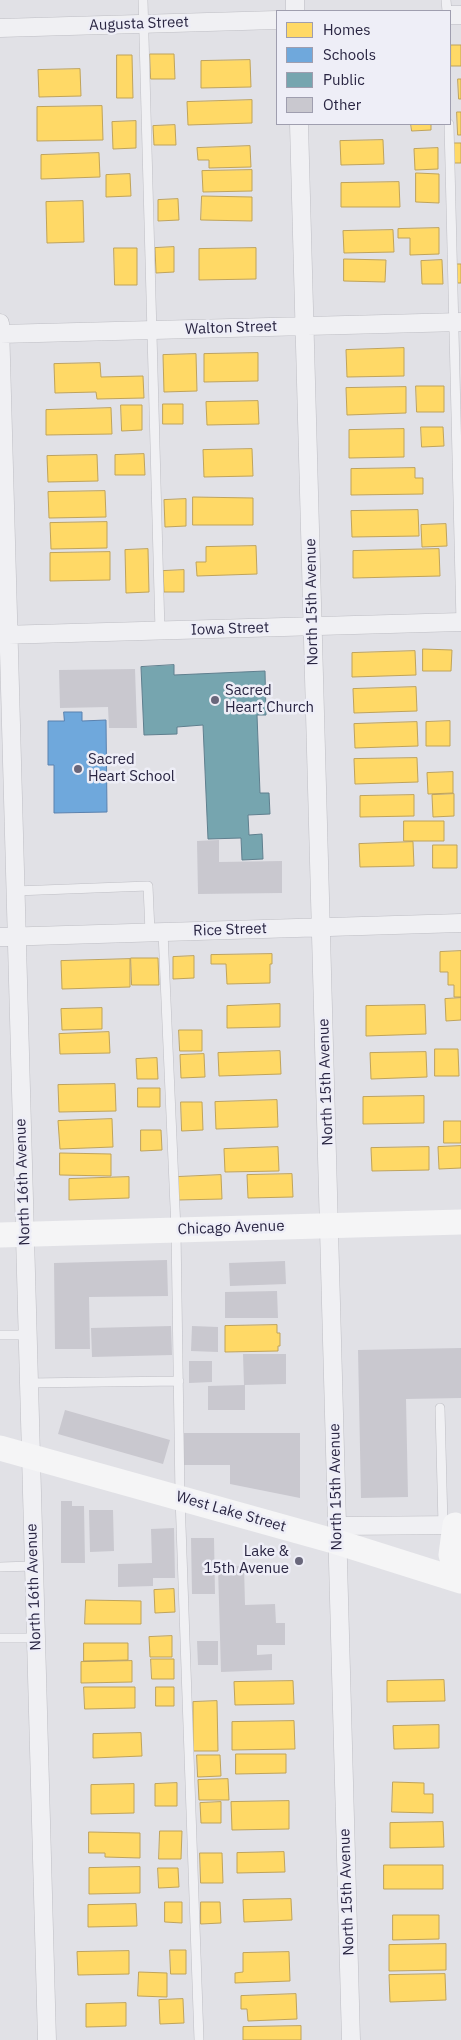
<!DOCTYPE html>
<html>
<head>
<meta charset="utf-8">
<style>
  body { margin:0 }
  #map { position:relative; width:461px; height:2040px; overflow:hidden; background:#e1e1e6; font-family:"IBM Plex Sans",sans-serif }
  canvas { display:block }
  .legend { position:absolute; left:276px; top:10px; width:175px; height:115px; box-sizing:border-box; background:#eeeef7; border:1px solid #9f9eaf; margin:0; padding:6px 9px; list-style:none; font-size:15px; color:#292542 }
  .legend li { display:flex; align-items:center; gap:10px; height:25px }
  .legend b { width:25px; border:1px solid #9f9eaf }
</style>
</head>
<body>
<div id="map">
<canvas width="461" height="2040"></canvas>
<ul class="legend">
<li><b style="height:14px;background:#ffd966"></b>Homes</li>
<li><b style="height:14px;background:#6fa8dc"></b>Schools</li>
<li><b style="height:14px;background:#76a5af"></b>Public</li>
<li><b style="height:14px;background:#c9c8cf"></b>Other</li>
</ul>
</div>
<script>
const c = document.querySelector('canvas').getContext('2d');
c.lineJoin = 'round';
function fill(path, color) { c.fillStyle = color; c.fill(path, 'evenodd'); }
function strokePath(path, color, width, dash) { c.strokeStyle = color; c.lineWidth = width; c.lineCap = dash ? 'butt' : 'round'; c.setLineDash(dash || []); c.stroke(path); }
function drawText(font, color, halo, rows, align = 'center') {
  c.font = font + ' "IBM Plex Sans",sans-serif'; c.lineWidth = 5; c.setLineDash([]); c.textBaseline = 'middle'; c.strokeStyle = halo; c.fillStyle = color; for (const [text, x, y, turn = 0] of rows) {
    c.save(); c.translate(x, y); c.rotate((+turn || 0) * Math.PI / 180); c.textAlign = isNaN(turn) ? turn : align; if (halo) c.strokeText(text, 0, 0); c.fillText(text, 0, 0); c.restore();
  }
}
const homes = new Path2D(`
  M451 45H461V66H451Z
  M150 54H174L175 79H151Z
  M117 55H132L133 98H117Z
  M250 60 251 87 201 88V61Z
  M80 69 81 96 39 97 38 70Z
  M458 79H461V99H459Z
  M252 100V123L188 125 187 102Z
  M102 106 103 140 37 141V107Z
  M457 112H461V135H458Z
  M136 121V148L113 149 112 122Z
  M411 124H431V130L412 131Z
  M175 125 176 145H154L153 126Z
  M383 140 384 164 341 165 340 141Z
  M453 143H461V163H454Z
  M250 146 251 167 209 168V160H198L197 148Z
  M438 148V169L415 170 414 149Z
  M99 153 100 177 41 179V155Z
  M252 170V191L203 192 202 171Z
  M416 173 439 174V203L416 202Z
  M130 174 131 196 106 197V175Z
  M399 182 400 207H341V183Z
  M202 196 252 197V221L201 220Z
  M178 199 179 220 158 221V200Z
  M83 201 84 242 47 243 46 202Z
  M439 228V254L410 255V238H398V229Z
  M393 230 394 252 344 253 343 231Z
  M174 247V272L156 273 155 248Z
  M114 248H137V285H115Z
  M256 248V279L199 280V249Z
  M344 259 386 260 385 282 344 281Z
  M442 260 443 284H422L421 261Z
  M457 264H461V283H458Z
  M404 348V376L347 377 346 350Z
  M258 353V381L204 382V354Z
  M196 354 197 391 164 392 163 355Z
  M100 363 101 377 143 376 144 398 97 399 96 392 55 393 54 364Z
  M416 386H444V412H417Z
  M406 387V413L347 415 346 388Z
  M258 401 259 424 207 425 206 402Z
  M163 404H183V424H163Z
  M121 405H142V430L122 431Z
  M111 408 112 434 46 435V410Z
  M421 427H443L444 446 422 447Z
  M404 429V457L349 458V430Z
  M252 449 253 476 204 477 203 450Z
  M144 454 145 475H115V455Z
  M97 455 98 481 48 482 47 456Z
  M415 468V478H423V494L351 495V469Z
  M105 491 106 517 49 518 48 492Z
  M193 497 253 498V525H193Z
  M186 499V526L165 527 164 500Z
  M418 510 419 536 352 537 351 511Z
  M107 522V548L51 549 50 523Z
  M446 524 447 546 422 547 421 525Z
  M256 546 257 574 197 576 196 562H206V547Z
  M148 549 149 592 126 593 125 550Z
  M439 549 440 576 353 578V551Z
  M110 552V580L50 581V553Z
  M184 570V592H164L163 571Z
  M423 649 452 650 451 671H423Z
  M415 651 416 675 352 677V653Z
  M416 687 417 711 354 713 353 689Z
  M450 721V746H426V722Z
  M417 722 418 746 355 748 354 724Z
  M417 758 418 782 355 784 354 759Z
  M453 772V793L428 794 427 773Z
  M454 794V816L433 817 432 795Z
  M414 795V816L360 817V796Z
  M404 821H444V841H404Z
  M413 842 414 866 360 867 359 844Z
  M433 845H457V868H433Z
  M461 951V997H454V985H448V972H440V952Z
  M272 954V964H270V983L227 984 226 964H211V955Z
  M194 956V978L173 979V957Z
  M131 958H158L159 985H132Z
  M130 959V987L62 989 61 961Z
  M461 998V1020L446 1021 445 999Z
  M280 1004V1027L227 1028V1006Z
  M425 1005 426 1034 366 1036V1006Z
  M102 1008V1029L62 1030 61 1009Z
  M179 1030H202V1051H180Z
  M109 1032 110 1053 60 1054 59 1034Z
  M435 1049H458L459 1076H435Z
  M280 1051 281 1074 219 1076 218 1053Z
  M426 1052 427 1077 371 1079 370 1053Z
  M204 1054 205 1077 181 1078 180 1055Z
  M157 1058 158 1079H137L136 1059Z
  M115 1084 116 1111 59 1112 58 1085Z
  M138 1088H160V1107H138Z
  M424 1096V1123L363 1124V1097Z
  M277 1100 278 1127 216 1129 215 1102Z
  M181 1102H202L203 1130 182 1131Z
  M112 1119 113 1147 60 1149 58 1121Z
  M444 1121H461V1143H444Z
  M141 1130H161L162 1150 141 1151Z
  M461 1146V1168L439 1169 438 1147Z
  M278 1147 279 1171 225 1172 224 1149Z
  M429 1147V1170L372 1171 371 1148Z
  M60 1153 111 1154V1176L60 1175Z
  M292 1174 293 1197 248 1198 247 1175Z
  M221 1175 222 1199 178 1200 177 1177Z
  M129 1177V1198L69 1200V1179Z
  M277 1325V1333H280V1346H278V1351L225 1352V1326Z
  M174 1589 175 1612 155 1613 154 1590Z
  M86 1600 141 1601V1624H85Z
  M172 1636V1657H150L149 1637Z
  M84 1643H128V1660L84 1661Z
  M151 1659H174V1679H152Z
  M132 1661V1682L81 1683V1662Z
  M444 1680 445 1701 387 1702V1681Z
  M293 1681 294 1704 235 1705 234 1682Z
  M84 1687H135V1708L85 1709Z
  M156 1687H174V1706H156Z
  M217 1701 218 1751H193V1702Z
  M294 1721 295 1749 232 1750V1722Z
  M439 1725V1748L394 1749 393 1726Z
  M141 1733 142 1756 93 1758V1734Z
  M236 1754H286V1773L236 1774Z
  M197 1755H220L221 1776 198 1777Z
  M228 1779 229 1800H199L198 1780Z
  M393 1782 424 1783V1794H433V1813L392 1812Z
  M177 1783V1806H155V1784Z
  M134 1784V1813L91 1814V1785Z
  M289 1801V1829L232 1830 231 1802Z
  M221 1802V1823H201L200 1803Z
  M443 1822 444 1847 390 1848V1823Z
  M160 1831H182L181 1859H159Z
  M89 1832 140 1833V1858L105 1857V1853H89Z
  M284 1852 285 1872 237 1873V1853Z
  M200 1853H222L223 1883H201Z
  M384 1865H443V1889H384Z
  M140 1867V1893L89 1894V1868Z
  M158 1868H178L179 1887 159 1888Z
  M291 1899 292 1920 244 1922 243 1900Z
  M165 1902H182V1923L165 1922Z
  M201 1902H220L221 1923 201 1924Z
  M136 1904 137 1926 88 1927V1905Z
  M393 1915H439V1939L393 1940Z
  M446 1944V1970L389 1971V1945Z
  M170 1950H186V1974H171Z
  M129 1951V1974L78 1975 77 1952Z
  M289 1952 290 1981 235 1983V1973L243 1972V1953Z
  M139 1972 167 1973V1997L138 1996Z
  M445 1974 446 2000 390 2002 389 1975Z
  M296 1994 297 2019 248 2021 247 2009H241V1996Z
  M183 1999 184 2023 160 2024 159 2000Z
  M126 2003V2026L86 2027V2004Z
  M301 2026V2040H243V2027Z`);
fill(homes, '#ffd966');
strokePath(homes, '#bfa35b', 1);
const schools = new Path2D(`
  M64 712H82V721L106 720 107 812 54 813V765H48V721H64Z`);
fill(schools, '#6fa8dc');
strokePath(schools, '#5a81ae', 1);
const public = new Path2D(`
  M174 665V675L265 671 266 715H257L260 793H269L270 814 248 815 249 835 262 834 263 859 242 860 241 838 208 839 203 725 177 727V734L144 735 141 667Z`);
fill(public, '#76a5af');
strokePath(public, '#5f7f8e', 1);
fill(new Path2D(`
  M135 669 137 728H109L108 707 60 708 59 670Z
  M219 840V862L282 861V893L198 894 197 841Z
  M167 1260 168 1296 89 1297 90 1349H55L54 1263Z
  M285 1261 286 1284 230 1286 229 1263Z
  M277 1291 278 1318H225V1292Z
  M171 1326 172 1355 92 1357 91 1328Z
  M192 1326 218 1327V1352L191 1351Z
  M461 1348V1398L406 1399 408 1497 361 1498 358 1350Z
  M243 1354H286V1384L244 1385Z
  M189 1361H212V1382L189 1383Z
  M245 1385V1410H208V1386Z
  M65 1410 170 1440 163 1464 58 1434Z
  M183 1433H300V1498L230 1484V1465H184Z
  M61 1501H72V1506H84L85 1563H61Z
  M89 1510H113L114 1551 90 1552Z
  M174 1528 175 1578H153V1586L118 1587V1564L152 1563 151 1529Z
  M191 1538H214L215 1594H192Z
  M244 1566 245 1605 275 1604 276 1623H285V1645H257V1655L272 1654V1670L221 1672 218 1567Z
  M197 1641H218V1665H198Z`), '#c9c8cf');
const lane = new Path2D(`
  M143 0 160 631
  M446 0 447 11
  M449 124 461 623
  M15 891 148 886 150 932
  M163 932 176 1230 180 1497 199 2040
  M0 1335H27
  M28 1383 179 1381
  M440 1408 443 1525
  M0 1567 33 1566
  M0 1638H35`);
const street = new Path2D(`
  M295 0V11
  M450 15H461
  M0 28 277 20
  M299 124 351 2040
  M0 323 47 2040
  M0 334 461 322
  M0 635 461 622
  M0 937 461 923
  M337 1526 461 1525`);
strokePath(lane, '#bebec4', 10);
strokePath(street, '#bebec4', 19);
strokePath(lane, '#f0f0f3', 9);
strokePath(street, '#f0f0f3', 18);
strokePath(new Path2D(`
  M0 1235 461 1222
  M0 1448 337 1542 461 1581
  M455 1525 451 1555 461 1581`), '#f5f5f6', 25);
for (const [x, y, r, color] of [
  [215,700,5,"#69677b"],
  [78,769,5,"#69677b"],
  [299,1561,5,"#69677b"]
]) { const dot = new Path2D(); dot.arc(x, y, r, 0, 2 * Math.PI); c.fillStyle = color; c.fill(dot); strokePath(dot, '#eeeef7', 2); }
drawText('15px', '#292542', '#eeeef7', [
  ["Augusta Street",139,24,-2],
  ["Walton Street",231,328,-2],
  ["North 15th Avenue",312,602,-91],
  ["Iowa Street",230,629,-2],
  ["Rice Street",230,930,-2],
  ["North 15th Avenue",326,1082,-92],
  ["North 16th Avenue",23,1182,-92],
  ["Chicago Avenue",231,1228,-2],
  ["North 15th Avenue",336,1487,-91],
  ["West Lake Street",231,1512,16],
  ["North 16th Avenue",34,1587,-92],
  ["North 15th Avenue",347,1892,-92]
]);
drawText('15px', '#292542', '#eeeef7', [
  ["Sacred",225,691],
  ["Heart Church",225,708],
  ["Sacred",88,760],
  ["Heart School",88,777],
  ["Lake &",289,1552,"right"],
  ["15th Avenue",289,1569,"right"]
], 'left');
</script>
</body>
</html>
